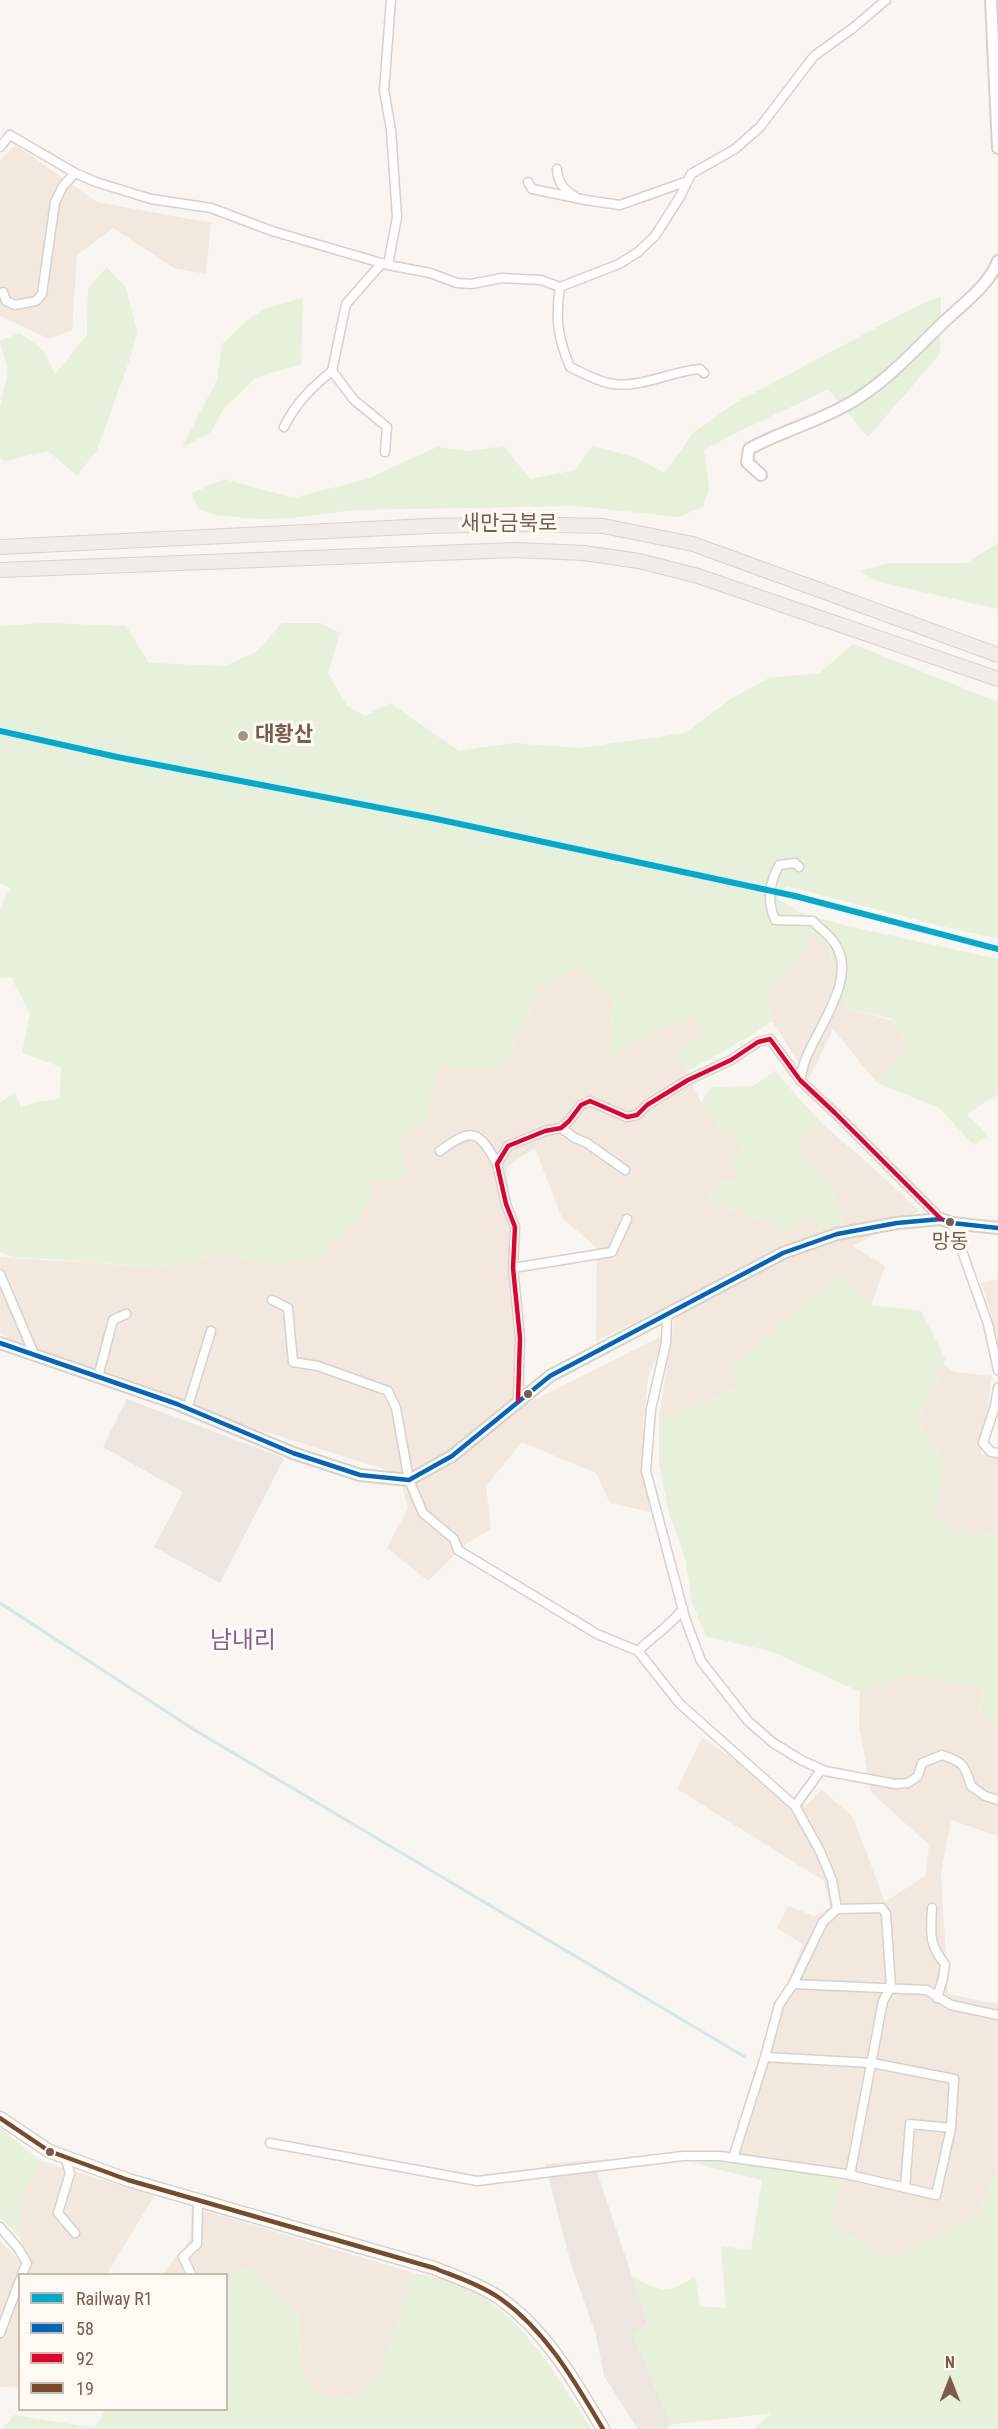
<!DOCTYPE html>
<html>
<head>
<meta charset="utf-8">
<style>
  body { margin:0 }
  #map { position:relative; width:998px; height:2429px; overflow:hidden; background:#f9f5f0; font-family:"Roboto Condensed",sans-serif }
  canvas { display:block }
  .legend { position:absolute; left:18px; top:2273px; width:210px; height:138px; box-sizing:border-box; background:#fffaf3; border:2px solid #cabbb1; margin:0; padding:8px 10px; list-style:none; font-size:18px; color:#7a5c4d }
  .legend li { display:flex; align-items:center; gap:12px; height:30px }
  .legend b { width:30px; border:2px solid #cabbb1 }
  .north { position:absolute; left:920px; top:2351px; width:60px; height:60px; -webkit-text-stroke:4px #fffaf3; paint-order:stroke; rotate:0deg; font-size:16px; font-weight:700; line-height:24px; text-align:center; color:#7a5c4d }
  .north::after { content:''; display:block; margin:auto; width:21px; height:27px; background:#7a5c4d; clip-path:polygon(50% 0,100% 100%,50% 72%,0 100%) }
</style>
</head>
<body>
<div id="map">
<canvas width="998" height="2429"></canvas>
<ul class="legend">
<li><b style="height:8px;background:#00a9ce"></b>Railway R1</li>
<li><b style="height:8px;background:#0065bd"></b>58</li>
<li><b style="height:8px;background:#e4002b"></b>92</li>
<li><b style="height:8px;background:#7a4b2a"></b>19</li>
</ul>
<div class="north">N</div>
</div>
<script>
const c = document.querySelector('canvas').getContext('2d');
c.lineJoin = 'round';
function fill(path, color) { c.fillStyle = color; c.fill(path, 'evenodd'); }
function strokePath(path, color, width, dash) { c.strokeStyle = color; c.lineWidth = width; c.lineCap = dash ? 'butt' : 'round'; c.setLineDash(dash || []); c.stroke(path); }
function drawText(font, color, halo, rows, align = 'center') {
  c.font = font + ' "Roboto Condensed","Noto Sans KR",sans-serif'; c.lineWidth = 6; c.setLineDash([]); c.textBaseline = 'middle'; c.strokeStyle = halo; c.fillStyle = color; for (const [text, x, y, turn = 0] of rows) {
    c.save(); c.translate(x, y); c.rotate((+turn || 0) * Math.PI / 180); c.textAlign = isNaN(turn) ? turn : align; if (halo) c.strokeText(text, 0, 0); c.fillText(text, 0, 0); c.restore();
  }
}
fill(new Path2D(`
  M16 145 97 202 211 223 206 274 174 268 113 228 77 255 72 330 49 339 0 316V160Z
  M812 938 828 945 845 1008 891 1020 907 1047 877 1083 833 1029 809 1079 772 1021 767 996Z
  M580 966 613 999 609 1055 656 1030 691 1019 704 1033 677 1052 701 1103 715 1118 722 1134 734 1128 742 1151 739 1183 717 1182 706 1200 748 1216 775 1222 813 1216 845 1225 831 1186 810 1168 797 1137 822 1124 867 1162 919 1211 853 1246 885 1266 871 1305 739 1387 672 1417H659L674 1321 673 1304 596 1341 597 1248 562 1218 535 1148 507 1166 508 1225 520 1407 666 1334 648 1378 643 1426 650 1512 610 1503 596 1473 522 1442 486 1486 491 1529 467 1543 428 1581 387 1548 408 1508 399 1474 250 1427 17 1343 0 1333V1257L158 1267 195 1261 212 1255 237 1256 275 1265 370 1183 399 1137 425 1118 438 1065 481 1071 506 1067 518 1031 529 1015 537 990Z
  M998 1279V1346L991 1312 981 1283Z
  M944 1365 955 1372 992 1376 981 1455 998 1456V1531L976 1537 933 1519 944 1459 918 1420Z
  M913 1674 982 1688 979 1711 998 1727V1836L951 1820 941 1873 948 1994 998 2004V2170L976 2218 892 2259 840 2231 831 2223 844 2168 738 2155 762 2047 803 1944 777 1928 788 1906 814 1916 830 1908 824 1881 677 1789 702 1738 806 1806 821 1789 853 1817 885 1902 926 1875 929 1845 871 1792 859 1724 860 1692Z
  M41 2161 154 2196 107 2274H20L19 2386 0 2387V2241L21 2263V2201Z
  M192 2207 414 2273 381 2371 355 2397 329 2399 303 2378 298 2313 253 2268 227 2275 162 2274 190 2240Z`), '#f2e8de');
fill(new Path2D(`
  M127 1399 284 1458 220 1583 154 1547 183 1492 103 1447Z
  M593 2160 648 2324 670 2425 667 2429H638L604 2376 596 2335 571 2264 545 2164Z`), '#ede5e0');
fill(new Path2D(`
  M107 267 126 288 137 331 130 359 97 450 77 476 48 451 5 461 0 459V406L8 372 0 341 20 333 44 351 55 374 87 335 88 289Z
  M941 296 940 354 868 437 828 389C787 410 744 427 704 450L709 488 703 507 678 517 577 506 354 510 291 518 258 519 215 515 197 508 192 493 224 479 293 498 367 479 437 447 469 451 504 446 530 479 575 470 593 446 637 458 665 473 694 432 737 402 911 309Z
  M303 298 301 364 257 377 224 408 211 432 182 447 217 380 222 344 250 318 264 309Z
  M998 543V609L879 582 860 571 890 563H966Z
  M46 623 126 626 149 663 225 666 256 652 282 623H320L340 633 328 673 347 706 365 716 390 703 459 751 514 743 579 748 686 733 729 700 769 678 820 673 853 644 998 702V938L952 929 786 886 777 898 800 913 852 927 998 959V1094L967 1114 988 1135 974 1145 939 1108 877 1083 907 1047 891 1020 892 1019 845 1008 828 945 812 938 767 996 772 1021 747 1038 686 1072 677 1052 704 1033 691 1019 656 1030 609 1056 613 999 580 967 538 990 529 1015 518 1031 506 1067 481 1071 438 1066 426 1118 399 1137 407 1177 370 1183 373 1194 359 1219 317 1260 275 1265 237 1256 212 1255 195 1261 158 1267 13 1257 0 1252V1103L15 1092 21 1108 36 1102 60 1099 61 1067 22 1053 30 1014 11 977 0 978V909L10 888 0 883V626Z
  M775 1071 822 1124 797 1137 810 1167 831 1185 845 1225 821 1233 813 1216 780 1232 775 1222 748 1216 706 1200 717 1182 739 1183 732 1164 742 1151 734 1128 722 1134 715 1118 701 1103 711 1087 753 1086Z
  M837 1276 871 1305 921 1311 946 1360 918 1420 944 1459 934 1519 976 1537 998 1531V1727L979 1711 982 1688 913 1674 860 1692 773 1652 706 1636 692 1603 685 1558 669 1513 659 1464V1417H672L739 1387 732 1367Z
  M0 2128 41 2161 21 2201V2239L0 2217Z
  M719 2160 842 2177 831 2223 840 2231 892 2259 976 2218 998 2170V2429H754L772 2413 670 2425 632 2333 648 2323 632 2276C658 2291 669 2296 695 2276L700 2306 726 2308 721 2246 751 2250 762 2180 692 2163Z
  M253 2268 298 2313 303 2378 329 2399 355 2397 381 2371 414 2273C431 2277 453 2279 468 2288 525 2319 557 2376 591 2429H3L14 2415 95 2428 106 2410H226L227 2275Z`), '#e7f0db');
strokePath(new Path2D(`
  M0 1603 193 1729 745 2057`), '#d0e8ea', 3);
const minor = new Path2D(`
  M0 147 10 135 75 173 96 182 151 199 211 208 272 231 388 265 430 273 457 283 471 284 502 278 541 280 560 287 619 264 638 252 655 236 681 195 691 174 735 149 760 127 814 56 853 28 886 0
  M557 169C558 183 563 188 574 196
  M528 182 532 189 586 200 620 205 688 181
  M382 263 346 304 332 371 354 400 387 427 385 452
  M388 265 397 217 391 130 384 90 391 0
  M560 287C555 317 558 339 570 367 583 373 598 382 613 384 643 388 671 371 700 369L704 373
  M3 292 6 301 15 305 36 301 42 294 55 202 63 186 75 173
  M284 427C296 403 311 388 332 371
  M799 867 795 863 779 865C769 884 767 900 775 920L813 921C819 928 828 934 833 941 860 974 819 1026 806 1058 803 1065 802 1073 800 1080
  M561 1128 575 1138 587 1143 625 1170
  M440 1151C472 1127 479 1130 497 1164
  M952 1223 988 1324 998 1370
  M513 1268 612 1252 627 1219
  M0 1274 34 1354
  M667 1316 666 1343 651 1409 646 1471 685 1618 701 1661 748 1721 772 1742 801 1760 825 1771 895 1784 908 1783 918 1776 922 1763 942 1755C963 1762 965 1765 971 1786L985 1796 998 1800
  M98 1377 113 1320 126 1314
  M998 1388 995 1406 983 1443 991 1452 998 1453
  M518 1400 520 1338 513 1268 515 1227 506 1204 497 1164 508 1146 545 1131 561 1128 569 1121 581 1105 590 1101 627 1117 637 1115 647 1105 688 1080 731 1060 758 1042 770 1039 800 1080 835 1113 941 1219
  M187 1409 211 1331
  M638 1651C654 1635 668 1628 683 1609
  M795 1806 821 1770
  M932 1908C931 1932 928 1944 945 1964L943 1978 937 1998
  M837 1909 882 1908 886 1914 891 1987 883 2001 850 2175
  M793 1984 927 1990 951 2005 998 2015
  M270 2143 477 2181 683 2156H720L846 2174 936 2195 951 2128 954 2079 872 2063 765 2057 779 2005 793 1984 823 1922 837 1909 832 1880 820 1851 795 1806 680 1704 638 1651 597 1634 458 1550 454 1539 423 1513 409 1480 396 1408 388 1391 318 1366 293 1362 288 1308 272 1300
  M65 2157 70 2173 58 2213 75 2233
  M733 2158 765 2057
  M905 2188 910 2124 951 2128
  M0 2227 18 2248 27 2263 22 2274
  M191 2274 183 2257 197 2244 198 2201
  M0 2333 20 2280`);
const tertiary = new Path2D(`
  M991 0 998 148
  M761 475 747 462 749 449C781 431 818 422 850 403 888 381 915 349 947 319 966 301 988 286 998 261
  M0 1343 177 1404 293 1453 360 1475 409 1480 452 1456 550 1376 783 1253 837 1234 897 1223 941 1219 952 1223 998 1228`);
const secondary = new Path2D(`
  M0 2118 49 2151 128 2180 434 2268C456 2277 481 2285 501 2299 547 2332 575 2382 603 2429`);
const trunk = new Path2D(`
  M0 547 429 526 518 524 603 526 693 544 998 655
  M0 570 515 550 584 553 639 561 698 576 998 679`);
strokePath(minor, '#d7d1cb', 11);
strokePath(tertiary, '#d7d1cb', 14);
strokePath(secondary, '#d9d2cb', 15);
strokePath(trunk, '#dad1cc', 16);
strokePath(minor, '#fefefd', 8);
strokePath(tertiary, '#fefefd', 10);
strokePath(secondary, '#fefefd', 12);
strokePath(trunk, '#f2ece8', 14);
strokePath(new Path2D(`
  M0 1343 177 1404 293 1453 360 1475 409 1480 452 1456 550 1376 783 1253 837 1234 897 1223 941 1219 952 1223 998 1228`), '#0065bd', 4.5);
strokePath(new Path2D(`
  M518 1400 520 1338 513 1268 515 1227 506 1204 497 1164 508 1146 545 1131 561 1128 569 1121 581 1105 590 1101 627 1117 637 1115 647 1105 688 1080 731 1060 758 1042 770 1039 800 1080 835 1113 941 1219`), '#e4002b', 4.5);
strokePath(new Path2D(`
  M0 2118 49 2151 128 2180 434 2268C456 2277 481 2285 501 2299 547 2332 575 2382 603 2429`), '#7a4b2a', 4.5);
strokePath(new Path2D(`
  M0 731 117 757 432 818 795 896 998 949`), '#00a9ce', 6);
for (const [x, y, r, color] of [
  [243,736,6,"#a69286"],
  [950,1222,5,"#7a5c4d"],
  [528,1394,5,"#7a5c4d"],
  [50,2152,5,"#7a5c4d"]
]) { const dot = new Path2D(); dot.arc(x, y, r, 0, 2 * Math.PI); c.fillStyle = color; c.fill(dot); strokePath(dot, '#fffaf3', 2); }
drawText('20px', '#7a5c4d', '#fffaf3', [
  ["망동",950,1243]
]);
drawText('21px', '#7a5c4d', '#fffaf3', [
  ["새만금북로",509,525]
]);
drawText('bold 21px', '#7a5c4d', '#fffaf3', [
  ["대황산",255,736]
], 'left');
drawText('24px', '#846695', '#fffaf3', [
  ["남내리",243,1642]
]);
</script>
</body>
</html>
